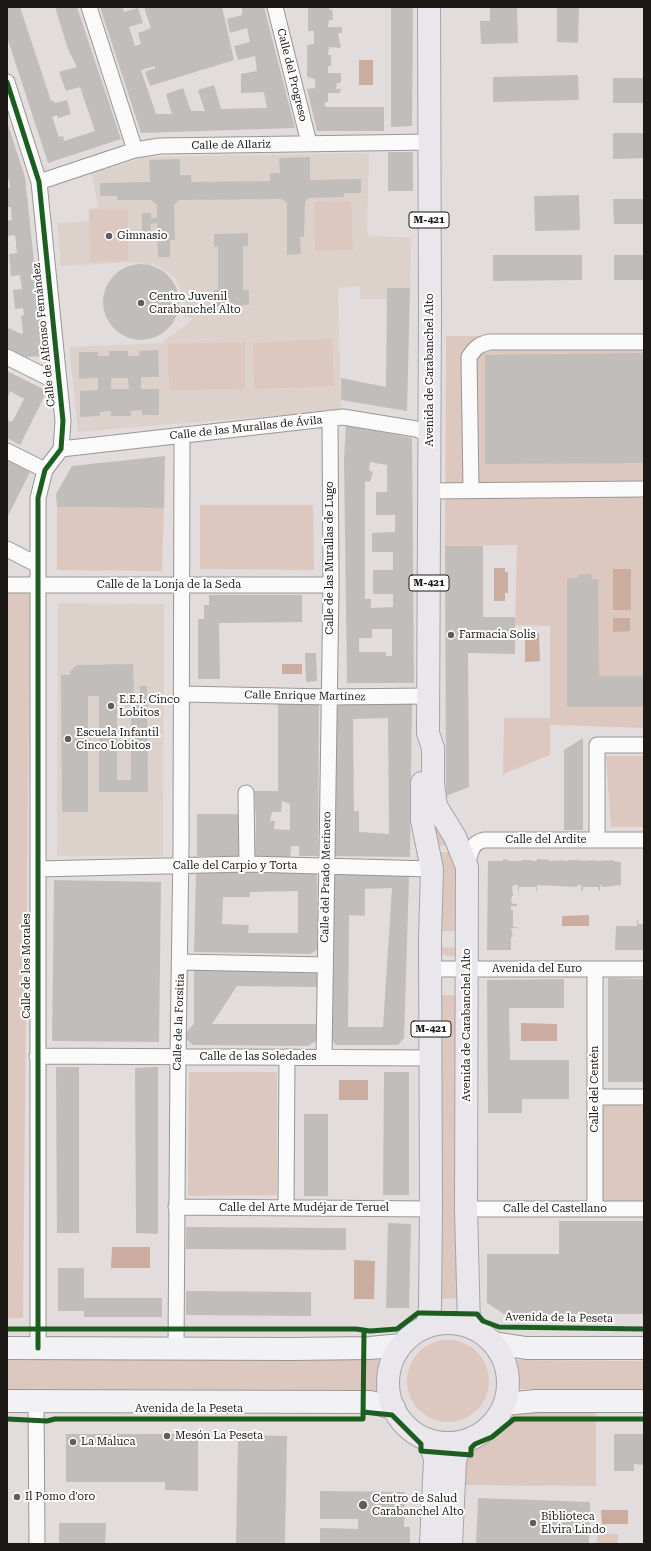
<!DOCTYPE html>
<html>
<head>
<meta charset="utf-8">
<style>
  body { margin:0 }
  #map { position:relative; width:651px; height:1551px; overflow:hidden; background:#e2dddc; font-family:"Roboto Serif",serif }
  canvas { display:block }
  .frame { position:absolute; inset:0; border:8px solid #1b1816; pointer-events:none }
</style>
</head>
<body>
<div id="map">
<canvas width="651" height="1551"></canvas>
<div class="frame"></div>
</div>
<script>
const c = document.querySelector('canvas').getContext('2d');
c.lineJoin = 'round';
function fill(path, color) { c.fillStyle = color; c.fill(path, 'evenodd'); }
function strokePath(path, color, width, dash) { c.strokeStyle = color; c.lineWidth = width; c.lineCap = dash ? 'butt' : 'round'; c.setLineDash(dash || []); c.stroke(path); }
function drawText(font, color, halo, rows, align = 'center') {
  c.font = font + ' "Roboto Serif",serif'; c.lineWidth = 4; c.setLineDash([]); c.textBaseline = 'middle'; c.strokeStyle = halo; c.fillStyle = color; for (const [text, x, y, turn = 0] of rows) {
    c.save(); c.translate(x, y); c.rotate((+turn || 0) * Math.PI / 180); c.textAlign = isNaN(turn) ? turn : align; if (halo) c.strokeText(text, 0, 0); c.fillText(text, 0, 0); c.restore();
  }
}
fill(new Path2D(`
  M369 153 367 235 411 238 410 288H388V299H360V286L338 288 341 410 78 432 69 347 162 343 194 318 183 317 185 300 176 279 157 265 133 262 61 266 57 223 89 221V209L99 208 91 173 147 157Z
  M58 603 164 604 163 856H57Z`), '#ddd1cc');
fill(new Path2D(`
  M351 201 353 250 315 251 314 202Z
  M128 209V261L90 262 89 210Z
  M446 336H644V728L550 725V755L503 774 504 718H550V626L515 625 517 545 445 546Z
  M332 339 334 386 254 389 253 343Z
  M245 342V389L169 390 168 344Z
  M200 505H313L314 570 200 569Z
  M57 507 164 508 162 571 57 570Z
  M7 592H30L23 1318H7Z
  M606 756H644V827H611Z
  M433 827 438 828 447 845 436 846Z
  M452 852 456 860 458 931H437L435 853Z
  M437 947 460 948C454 961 442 957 437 947Z
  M441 995H456L457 1298 442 1299Z
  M189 1072H277V1195L188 1196Z
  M595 1097H644V1209H595Z
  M407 1381a41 41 0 1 1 82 0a41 41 0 1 1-82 0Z
  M7 1359 385 1360 384 1390 7 1389Z
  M511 1360 644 1361V1389H512Z
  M596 1401V1486L460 1485 461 1442C484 1433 492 1426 505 1404Z
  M597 1534H618V1544H597Z`), '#dcc8be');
fill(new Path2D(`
  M359 60H373V85H359Z
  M494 568H505V572H508V593H505V601H494Z
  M613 569H631V610H613Z
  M613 618H630V631L613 632Z
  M525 633H539L540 661 525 662Z
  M282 664H302V674H282Z
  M589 915V926H562V916Z
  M521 1023 557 1024V1041H521Z
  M339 1080H368V1100H339Z
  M112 1247H150V1268H111Z
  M354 1260 375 1261 374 1299H354Z
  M601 1510H628V1524H602Z`), '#caad9e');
fill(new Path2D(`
  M7 7H20L51 101H54L55 103 67 100 71 114 58 118 57 115 52 117 59 137 63 136 64 141 95 131 80 87 66 91 59 72 77 67 68 49 55 7H77L121 139 48 163 7 37Z
  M100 7H122L124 12 138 8 143 23 129 27 135 46 141 44 138 33 151 28 144 7H222L234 60 150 86 145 72 155 68V66L141 70 156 114H172L166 94 183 88 191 111H205L198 90 214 85 221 109 267 108 264 92 241 93V74L257 71 255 56 238 60 234 46 250 42 247 28 230 33 227 19 242 15V7H264L295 128 141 133Z
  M308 7H329V10L332 9 333 20H329L328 27H342V33H338L341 48 329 47 328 55H331V66H328V73H341V83H337L336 89H341L340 93H328V102H325V107H384V131H317L307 89 315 88V79L307 77V45L314 44V31H308Z
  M391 7H413L412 126 391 127Z
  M490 7H517L518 43 481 44 480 21H490Z
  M557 7H579L578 43 557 42Z
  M578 75 579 100 493 102V77Z
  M613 78H644V103H613Z
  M7 122 25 177 44 356 26 357 7 348V331L9 328 21 334 23 333 21 316 24 315 23 308 15 309 13 290 22 289 20 275 11 276 9 254 17 253 15 235 7 236V221L12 220 11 207H7V188H10L9 179 7 180Z
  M613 133H644V158L613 159Z
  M388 152H413V191H388Z
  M310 157V180L361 179V193H344V197L309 198 305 202 304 237H300L301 254 287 255V203L282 199 179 200 174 205 175 240H170V257H158L157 223 151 224V234L142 235V213H151V218H157V205L151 200H117V196H100V183L150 182 149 160 180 159V175H191V182L270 181V173H280L279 158Z
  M579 195 580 230 535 231 534 196Z
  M613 199H644V224H614Z
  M248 233V246H243V290H249V305L214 306V290H218V246L214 247V234Z
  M493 255H582V280L493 281Z
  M614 255H644V280H614Z
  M103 302a38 38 0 1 1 76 0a38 38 0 1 1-76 0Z
  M387 288H410L407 411 341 400V378L386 387Z
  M158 350 159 377H141V389H159V415H142V410L131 411V416H111V411L100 412V416L80 417V391L98 390V378L79 379V352H98V356H109V351H128V356H139L140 351ZM111 378H128L129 389H111Z
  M644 353V463L485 464V355Z
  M7 371 47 391 20 445 7 438V420L12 422 24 399 10 391 7 400Z
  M346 425 412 438 414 683H347L344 458ZM370 462 387 465V492H376V515H395V532L372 533V552H393V570H373V594H393V607L371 608V599H365V481L370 482 373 472 369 470ZM372 629H392V656H386V652H359V638H372Z
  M165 456 164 508 57 507 56 494 72 466Z
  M7 460 30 472 7 518Z
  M445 546H483V617H515V654L468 653 469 787 446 796Z
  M579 574H591L592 579H598L599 676H644V707H567V579L579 577Z
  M209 595H302V622L219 623 220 679H198V619H204V605H209Z
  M305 653H316L317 681 306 682Z
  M133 664 134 695H117V780H131V699H140V686H147L148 792H99V696H88V812H62L61 675H70V671L77 665Z
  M412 700 410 857 332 856V701ZM388 718 389 834 359 832V811H354L353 719Z
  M278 703H319L318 856H299V846H291L290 859 255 858 256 820 254 791H278ZM282 801 290 804V830L274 829 275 821H270L272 812H281Z
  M583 738V830H564V750Z
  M197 814H239V856H197Z
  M503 859 508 860 509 861H522V860H533V861H537V859L550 860V861L564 860V861H568V860H581V861L596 860V861L613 860V861L621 862V885L603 887 600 885V891H599L598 887H583V891H581V885H577V887L537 885V891H536V887H519V891H518V885H514L512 887 513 896H512L511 900 513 904H517V906H511V910H513V927H517V928H511L513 937H511V950H487L488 861H503Z
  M333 871 403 872 409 878 404 1038 398 1045H336L330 1038ZM392 888 383 1027H348L349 915 365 916V889Z
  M196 872H317L318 949 310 954 194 952ZM298 891V933H248L249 925 222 924 223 897H250V892Z
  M54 880 161 882 159 1042 52 1041Z
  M637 920H638V924H644V950H615L616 926H637Z
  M194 968 309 969 319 975 318 987 237 986 212 1024H318V1040L308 1046 193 1045 186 1039V1032L194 1024Z
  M608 978 644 979V1082H608Z
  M564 979V1008H509L510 1060H569V1099H522V1113H488L487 980Z
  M56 1067H79V1233H57Z
  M158 1067V1234L136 1233 135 1068Z
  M384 1072H409V1195H383Z
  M304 1114H328V1196H304Z
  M559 1221H644V1314H504L487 1303V1254H559Z
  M388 1223 411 1224 409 1308H386Z
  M186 1227 346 1228V1250L186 1249Z
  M58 1268H84V1298H162V1317H84V1311H58Z
  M186 1291 311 1292V1316L186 1315Z
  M66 1434H198V1491L165 1490V1482H66Z
  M614 1434H644V1465L634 1464V1471H614Z
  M238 1435 287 1436 285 1544H236Z
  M320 1491 405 1492 404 1527H410V1544H320V1528L358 1529V1519H320Z
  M478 1498 590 1502 589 1544H476Z
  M59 1523H106L105 1544H59Z`), '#c0bdbb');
const street = new Path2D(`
  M89 7 135 150
  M275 7 309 143
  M7 82 39 182 63 421 61 449 45 470 38 498V1348
  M39 182 135 150 160 146 429 142
  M7 357 59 383
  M61 449 343 417 416 429 429 434
  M7 451 45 470
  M471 490 469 357C475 348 479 344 490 342H644
  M429 491 644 489
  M7 549 38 565
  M7 585H331
  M182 694 328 697 428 696
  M246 793 247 864
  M597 840V745H644
  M467 867C470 855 470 843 484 840H644
  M38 869 247 864 432 869
  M181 962 325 965
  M430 969H644
  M37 1056 431 1058
  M324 1057 331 585 330 418
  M595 1097H644
  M176 1207 431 1209
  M286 1207 287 1057
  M466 1209H644
  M595 1209V969
  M176 1350 178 1057 181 846 182 435
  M36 1401 37 1544`);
const secondary = new Path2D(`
  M494 1343 526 1348H644
  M7 1348 292 1349 370 1348 401 1345
  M7 1401 370 1402 394 1408
  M505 1404 536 1401H644`);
const primary = new Path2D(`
  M429 7 430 314 428 733 433 748V784L436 806 455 837 467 867 466 1209 469 1326
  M422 783V820L432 869 430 939 431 1209 430 1307 427 1327
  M388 1383a60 60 0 1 1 120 0a60 60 0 1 1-120 0Z
  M429 1440 435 1459 431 1544
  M451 1544 455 1461 461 1442`);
strokePath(street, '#999694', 17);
strokePath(secondary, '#999694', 24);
strokePath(primary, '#a6a3aa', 24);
strokePath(street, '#fbfafa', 15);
strokePath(secondary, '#f2f1f3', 22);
strokePath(primary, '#e9e7eb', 22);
strokePath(new Path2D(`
  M7 82 39 182 63 421 61 449 45 470 38 498V1348
  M7 1329H356L370 1331 397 1329 418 1313H422L477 1314 483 1321 499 1327 644 1329
  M363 1412 392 1415 421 1444V1451L471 1455V1448L475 1444 492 1437 514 1419H644
  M7 1419 47 1421 55 1419H363L364 1330`), '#1b5e20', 5);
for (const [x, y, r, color] of [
  [109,236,4,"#615d5b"],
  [141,303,4,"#615d5b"],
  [451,635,4,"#615d5b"],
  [111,706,4,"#615d5b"],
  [68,739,4,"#615d5b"],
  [167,1436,4,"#615d5b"],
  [73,1442,4,"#615d5b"],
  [17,1497,4,"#615d5b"],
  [363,1505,5,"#615d5b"],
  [533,1523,4,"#615d5b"]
]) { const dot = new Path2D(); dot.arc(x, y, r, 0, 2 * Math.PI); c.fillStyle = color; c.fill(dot); strokePath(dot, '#fff', 1.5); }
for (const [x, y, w] of [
  [429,220,40],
  [429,583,40],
  [431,1029,40]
]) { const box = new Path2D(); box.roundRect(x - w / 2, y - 8, w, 16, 3); c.fillStyle = '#fff'; c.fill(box); strokePath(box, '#1b1816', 1); }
drawText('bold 10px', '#1b1816', null, [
  ["M-421",429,220],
  ["M-421",429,583],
  ["M-421",431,1029]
]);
drawText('11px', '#1b1816', '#fff', [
  ["Calle del Progreso",292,75,76],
  ["Calle de Allariz",231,145,-1],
  ["Calle de Alfonso Fernández",44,335,-96],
  ["Avenida de Carabanchel Alto",430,370,-90],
  ["Calle de las Murallas de Ávila",246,428,-6],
  ["Calle de las Murallas de Lugo",330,558,-90],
  ["Calle de la Lonja de la Seda",169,585],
  ["Calle Enrique Martínez",305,696,1],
  ["Calle del Ardite",546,840],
  ["Calle del Carpio y Torta",235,866],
  ["Calle del Prado Merinero",326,877,-89],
  ["Calle de los Morales",27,966,-90],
  ["Avenida del Euro",537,969],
  ["Calle de la Forsitia",179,1022,-88],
  ["Avenida de Carabanchel Alto",467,1025,-90],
  ["Calle de las Soledades",258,1057],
  ["Calle del Centén",595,1089,-90],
  ["Calle del Arte Mudéjar de Teruel",304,1208],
  ["Calle del Castellano",555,1209],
  ["Avenida de la Peseta",559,1318,1],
  ["Avenida de la Peseta",189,1409]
]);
drawText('11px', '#1b1816', '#fff', [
  ["Gimnasio",117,236],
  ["Centro Juvenil",149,297],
  ["Carabanchel Alto",149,310],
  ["Farmacia Solis",459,635],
  ["E.E.I. Cinco",119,700],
  ["Lobitos",119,713],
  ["Escuela Infantil",76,733],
  ["Cinco Lobitos",76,746],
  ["Mesón La Peseta",175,1436],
  ["La Maluca",81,1442],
  ["Il Pomo d'oro",25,1497],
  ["Centro de Salud",372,1499],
  ["Carabanchel Alto",372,1512],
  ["Biblioteca",541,1517],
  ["Elvira Lindo",541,1530]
], 'left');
</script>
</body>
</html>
